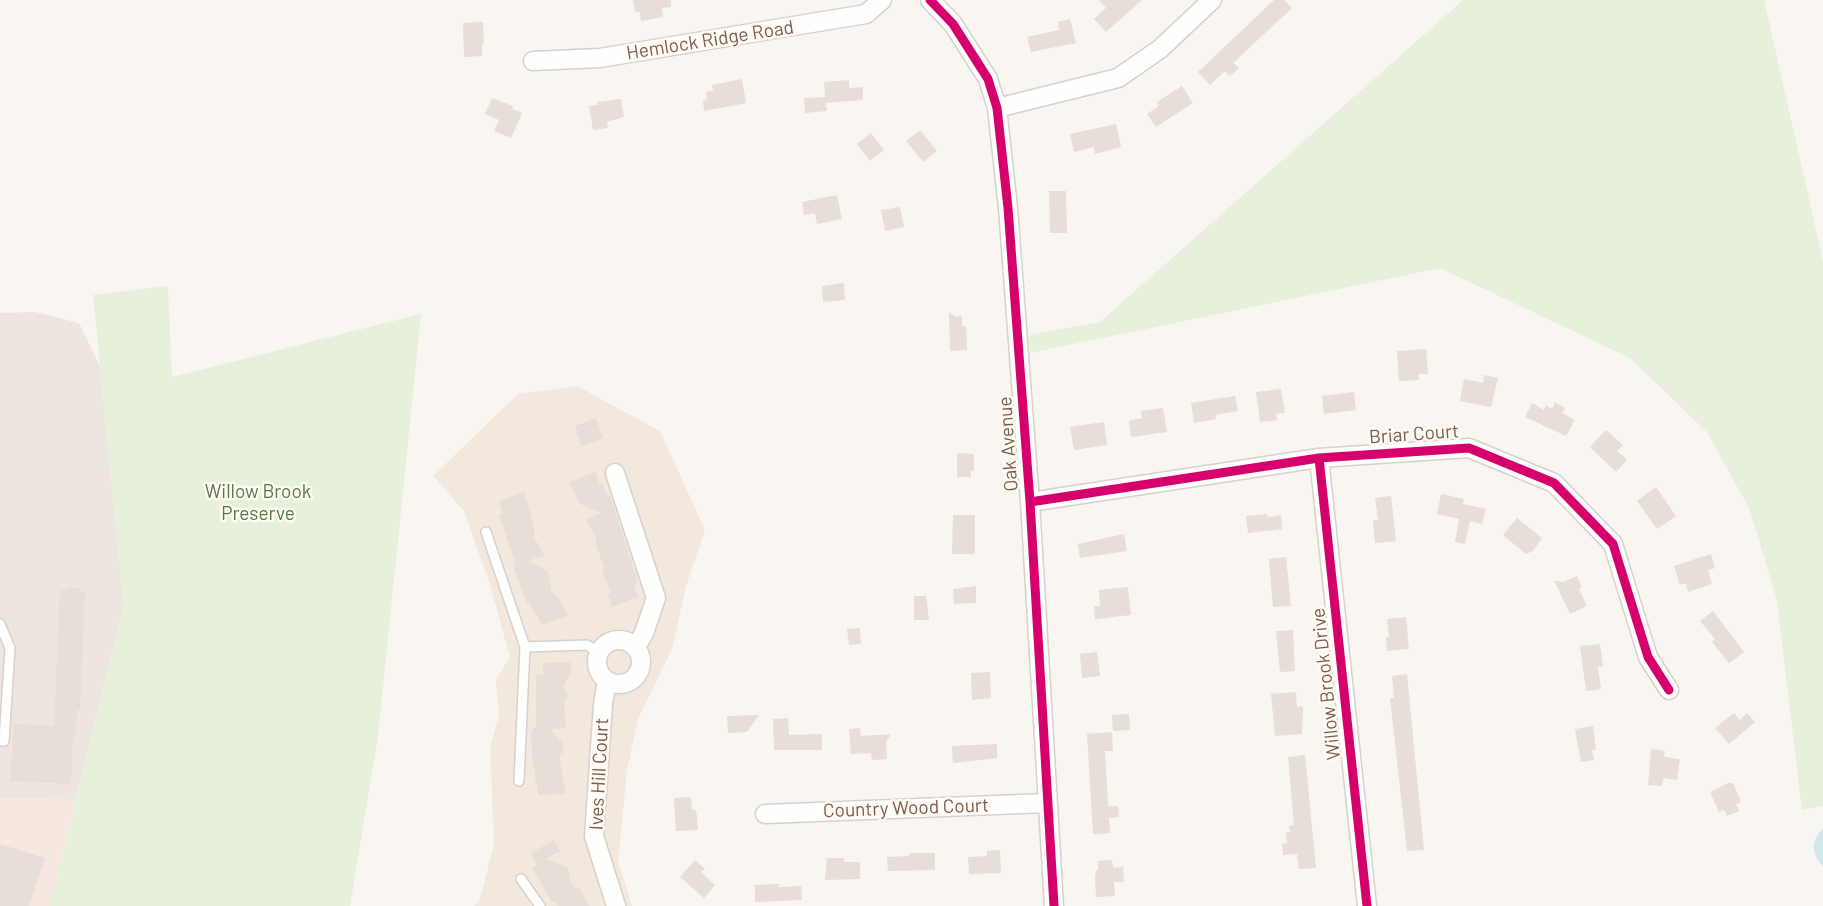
<!DOCTYPE html>
<html>
<head>
<meta charset="utf-8">
<style>
  body { margin:0 }
  canvas { display:block; background:#f9f5f0 }
</style>
</head>
<body>
<canvas width="1823" height="906"></canvas>
<script>
const c = document.querySelector('canvas').getContext('2d');
c.lineJoin = 'round';
function fill(path, color) { c.fillStyle = color; c.fill(path, 'evenodd'); }
function strokePath(path, color, width, dash) { c.strokeStyle = color; c.lineWidth = width; c.lineCap = dash ? 'butt' : 'round'; c.setLineDash(dash || []); c.stroke(path); }
function drawText(font, color, halo, rows, align = 'center') {
  c.font = font + ' Barlow,sans-serif'; c.lineWidth = 5; c.setLineDash([]); c.textBaseline = 'middle'; c.strokeStyle = halo; c.fillStyle = color; for (const [text, x, y, turn = 0] of rows) {
    c.save(); c.translate(x, y); c.rotate((+turn || 0) * Math.PI / 180); c.textAlign = isNaN(turn) ? turn : align; if (halo) c.strokeText(text, 0, 0); c.fillText(text, 0, 0); c.restore();
  }
}
fill(new Path2D(`
  M577 386 660 431 705 530 686 586 672 649 638 719 627 770 618 861 632 906H474L480 900 494 844 490 748 499 715 496 680 510 657 490 585 464 511 433 476 518 394Z`), '#f2e8de');
fill(new Path2D(`
  M0 798 76 799 50 906H0Z`), '#f6e8e1');
fill(new Path2D(`
  M35 312 79 323 100 366 124 606 76 799 0 798V313Z`), '#ede5e0');
fill(new Path2D(`
  M1463 0H1764L1823 261V806L1802 810 1777 601 1750 510 1707 432 1630 358 1440 268 1030 353 1029 335 1100 322Z
  M168 286 172 377 421 314 378 737 350 906H50L124 606 93 295Z`), '#e7f0db');
fill(new Path2D(`
  M1823 828V866C1810 852 1811 841 1823 828Z`), '#d0e8ea');
fill(new Path2D(`
  M633 0H671V7L662 8 663 17 641 21 640 12H635Z
  M1099 0H1142L1106 32 1094 19 1106 8Z
  M1274 0H1284L1292 8 1233 63 1239 68 1230 76 1225 71 1210 85 1198 72Z
  M1070 19 1076 43 1031 52 1027 37 1059 30 1058 22Z
  M483 22 484 44H482V56L464 57 463 23Z
  M742 79 746 103 704 111 703 100 707 99 706 92 713 91 712 85Z
  M849 80V88L863 87V100L826 103 827 111 805 113 804 98 825 97 824 82Z
  M1182 86 1193 103 1156 127 1147 114 1159 106 1157 102Z
  M492 98 513 106 512 109 522 113 511 138 494 131 499 120 485 114Z
  M621 99 624 117 607 122 608 128 593 130 589 106 598 105 597 102Z
  M1116 124 1121 147 1095 154 1094 147 1074 152 1070 134Z
  M920 130 937 151 923 162 906 141Z
  M871 133 884 150 870 161 857 144Z
  M1049 191H1066L1067 233H1050Z
  M837 195 842 219 817 224 815 213 804 215 802 202Z
  M900 207 904 227 885 231 881 210Z
  M844 283 845 300 823 302 822 286Z
  M949 312 956 317 962 316V326H966L967 350 950 351Z
  M1426 349 1428 374H1419V380L1399 381 1397 351Z
  M1484 375 1498 378 1491 407 1460 401 1464 379 1483 383Z
  M1281 389 1285 413 1276 414 1277 420 1260 422 1256 392Z
  M1354 392 1356 410 1324 414 1322 396Z
  M1235 396 1238 411 1215 415 1216 419 1194 423 1191 403Z
  M1555 402 1565 408 1562 413 1575 420 1566 436 1525 417 1532 403 1544 410 1546 405 1552 409Z
  M1163 408 1167 432 1131 437 1129 421 1142 418 1141 411Z
  M596 418 603 438 581 446 575 426Z
  M1104 422 1107 445 1074 450 1070 427Z
  M1606 430 1623 445 1617 451 1627 460 1616 472 1590 447Z
  M957 453 974 454V471H971V477H957Z
  M595 472 600 485 603 484 607 496 610 495 638 583 634 585 638 597 612 607 608 595 611 594 602 571 604 567 595 542 597 539 586 519 602 513 580 504 569 482Z
  M1656 487 1676 516 1657 529 1637 501Z
  M524 492 534 527V537L544 555 528 561 548 571 552 593 557 596 568 615 541 625 537 614 535 615 530 602 527 603 522 591 513 566 516 565 499 515 503 514 499 501Z
  M1441 494 1464 499 1463 504 1486 509 1482 524 1470 521 1465 544 1455 542 1459 519 1437 514Z
  M1391 496 1396 541 1375 543 1373 520H1378L1375 498Z
  M1267 514 1268 517 1281 515 1282 529 1248 533 1246 516Z
  M953 515H975V554H952Z
  M1517 518 1542 538 1533 551 1526 554 1503 535Z
  M1124 534 1127 551 1080 558 1078 544Z
  M1711 554 1715 568 1708 570 1712 584 1688 592 1686 583 1680 585 1674 566Z
  M1286 557 1291 606 1273 607 1269 559Z
  M1577 576 1582 588 1579 589 1587 606 1570 614 1554 580 1563 582Z
  M976 586V603L954 604 953 589Z
  M1128 587 1131 615 1095 619 1094 606H1100L1099 590Z
  M66 588H81L80 591 85 592 80 710H77L76 736H73L71 784 10 781 14 724 54 726 60 590 66 591Z
  M914 596H926L929 620H914Z
  M1713 611 1744 652 1729 663 1712 642 1715 639 1700 621Z
  M1406 617 1409 649 1387 651 1386 637H1389L1387 619Z
  M860 628 861 644 849 645 847 629Z
  M1293 630 1295 671 1280 672 1276 631Z
  M1600 644 1603 666 1598 667 1601 689 1586 691 1580 646Z
  M1097 652 1100 676 1082 678 1080 654Z
  M570 662 571 673 563 687 567 691V699L564 702 566 728 550 729 563 744V752L559 756 566 794 538 795 537 781H535V768H533L531 734 533 728H536V675H543V663Z
  M990 672 991 698 972 700 971 673Z
  M1407 674 1424 850 1407 851 1390 698H1394L1392 676Z
  M1296 692 1297 707 1303 706 1302 734 1275 736 1271 694Z
  M1734 713 1740 720 1747 713 1755 722 1729 744 1715 728Z
  M1129 714 1130 730 1113 731 1112 715Z
  M759 715 747 732 728 733 727 716Z
  M788 718 789 735 822 734V750H774L773 719Z
  M1593 726 1596 750H1592L1594 760 1581 762 1575 729Z
  M860 728 861 736 891 734 886 742 887 759 872 760 871 753 851 754 849 729Z
  M1112 732 1113 751H1105L1108 806H1118L1119 817 1109 818 1110 833 1093 834 1087 734Z
  M997 744V758L953 763 952 746Z
  M1651 749 1665 751 1664 757 1680 759 1677 780 1663 778 1662 786 1648 785Z
  M1305 755 1316 868 1299 869 1297 854 1283 855 1282 844 1287 843 1286 832H1290L1289 826 1294 825 1288 757Z
  M1728 783H1733L1741 802 1736 804 1739 811 1727 816 1724 810 1719 812 1710 792Z
  M691 797 692 810 695 809 697 816 698 830 676 831 674 798Z
  M554 840 560 851 546 859 567 867 570 873 569 877 574 887 580 889 589 906H558L555 901 552 902 532 868 537 865 531 853Z
  M0 844 45 858 29 906H0Z
  M1000 850 1001 873 969 874 968 857 987 856V851Z
  M909 853H935V870L888 871 887 857 909 856Z
  M827 858H844V862H860V879L825 880Z
  M695 860 705 869 701 872 715 885 704 898 680 877Z
  M1112 860 1113 868 1123 867 1124 882H1114L1115 896 1096 897 1095 878 1096 870H1098V861Z
  M779 884V887L801 886 802 900 755 902V885Z`), '#e6ded7');
const service = new Path2D(`
  M486 532 525 647
  M0 624 10 648 4 741H0
  M519 781 525 647 587 645 599 653
  M521 879 540 906`);
const minor = new Path2D(`
  M930 0 953 24 988 79 997 108 1008 208 1030 502 1054 906
  M533 61 600 58 866 14 882 0
  M997 108 1118 78 1160 49 1212 0
  M1319 458 1367 906
  M615 473 656 598 644 633 636 647
  M1030 502 1319 458 1469 448 1554 483 1613 544 1648 657 1669 690
  M597 662a22 22 0 1 1 44 0a22 22 0 1 1-44 0Z
  M607 681 603 704 594 836 616 906
  M765 814 1047 803`);
strokePath(service, '#d7d1cb', 12);
strokePath(minor, '#d7d1cb', 21);
strokePath(service, '#fefefd', 9);
strokePath(minor, '#fefefd', 18);
strokePath(new Path2D(`
  M930 0 953 24 988 79 997 108 1008 208 1030 502 1054 906
  M1319 458 1367 906
  M1030 502 1319 458 1469 448 1554 483 1613 544 1648 657 1669 690`), '#d6006c', 9);
drawText('19px', '#7a5c4d', '#fffaf3', [
  ["Hemlock Ridge Road",710,40,-9],
  ["Briar Court",1414,434,-4],
  ["Oak Avenue",1008,444,-94],
  ["Willow Brook Drive",1326,684,-96],
  ["Ives Hill Court",599,774,-87],
  ["Country Wood Court",906,808,-2]
]);
drawText('19px', '#537a41', '#fffaf3', [
  ["Willow Brook",258,492],
  ["Preserve",258,514]
]);
</script>
</body>
</html>
